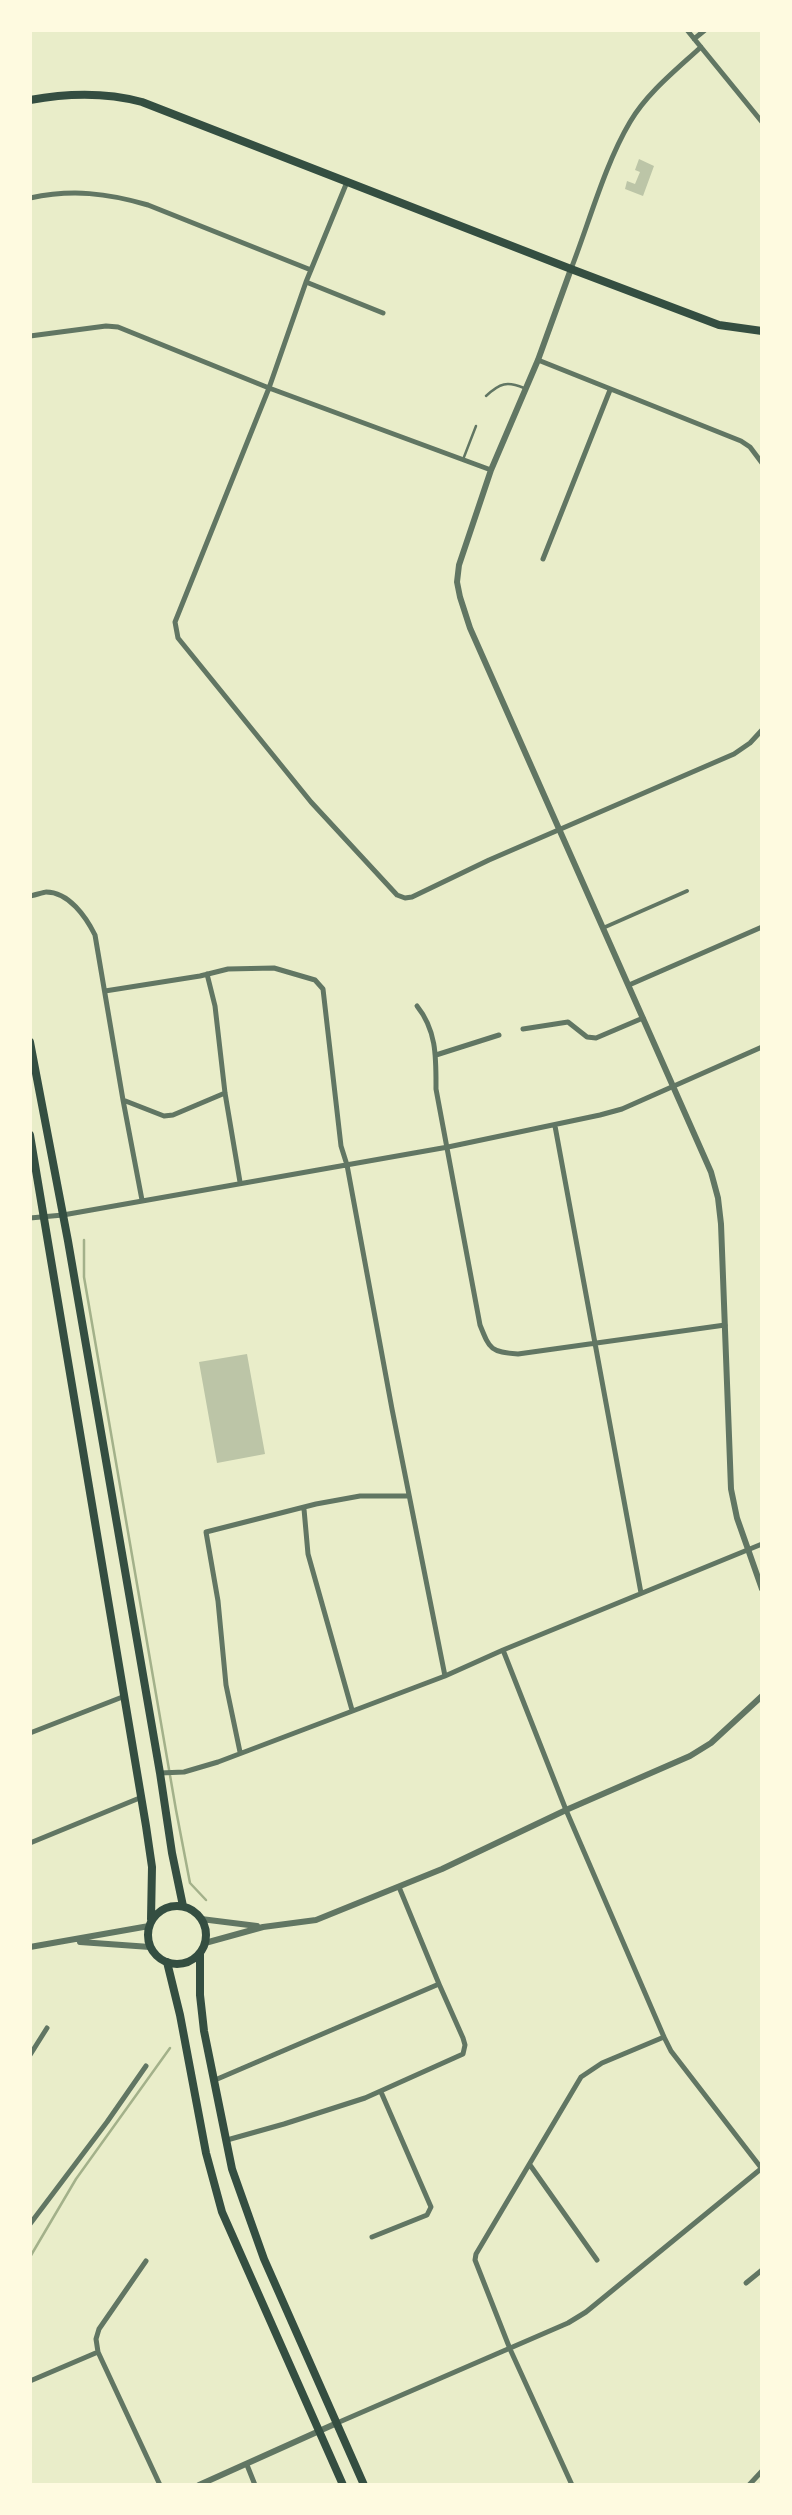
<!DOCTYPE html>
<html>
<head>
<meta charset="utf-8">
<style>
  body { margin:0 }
  #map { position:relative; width:792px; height:2515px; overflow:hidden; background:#e9edc9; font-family:"Times New Roman",serif }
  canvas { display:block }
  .frame { position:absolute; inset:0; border:32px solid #fefae0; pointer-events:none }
</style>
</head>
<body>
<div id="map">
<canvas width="792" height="2515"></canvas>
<div class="frame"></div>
</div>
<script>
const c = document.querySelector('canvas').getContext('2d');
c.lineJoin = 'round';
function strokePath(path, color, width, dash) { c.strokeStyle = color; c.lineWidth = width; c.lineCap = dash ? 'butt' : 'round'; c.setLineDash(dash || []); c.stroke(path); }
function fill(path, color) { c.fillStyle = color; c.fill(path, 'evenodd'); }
strokePath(new Path2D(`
  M84 1240V1277L176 1810 190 1883 206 1900
  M30 2257 76 2179 170 2048`), '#a3b18a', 2.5);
fill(new Path2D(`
  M639 159 654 166 643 196 625 189 627 181 635 184 640 172 635 170Z
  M247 1354 265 1454 217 1463 199 1362Z`), '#bcc5a7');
strokePath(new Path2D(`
  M486 396C500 383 507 381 524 388
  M464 457 476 426`), '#617663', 2.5);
strokePath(new Path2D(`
  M603 928 687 891`), '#617663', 4);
strokePath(new Path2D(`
  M687 30 762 122
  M694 39 705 30
  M347 182 306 282 269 388 175 622 178 638 311 802 397 895 405 898 412 897 489 860 734 754 750 743 762 730
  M30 198C72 189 107 193 148 205L311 270
  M571 269C589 223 605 164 630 122 647 93 676 70 701 47
  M306 282 383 313
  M30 336 106 326 118 327 269 388 491 470
  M538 360 741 441 750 447 762 463
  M543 559 610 390
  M30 896C31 896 45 892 46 892 69 892 86 917 95 935L123 1100 164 1116 173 1115 225 1093
  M207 974 215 1006 225 1093 240 1182
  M629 985 762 927
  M105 991 200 976 228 969 274 968 315 980 323 989 341 1146 347 1165 392 1409 445 1676
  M417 1006C437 1031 436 1058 436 1089L480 1325C490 1350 491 1352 518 1354L725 1325
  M523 1029 568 1022 587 1037 596 1038 643 1018
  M436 1055 499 1035
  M123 1100 142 1200
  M555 1126 641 1593
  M30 1218 63 1215 448 1147 600 1115 622 1109 762 1047
  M304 1509 308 1554 352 1710
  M503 1650 566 1810 664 2037 671 2051 762 2169
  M30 1733 125 1696
  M240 1752 226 1685 218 1601 206 1532 316 1504 360 1496H409
  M160 1773 184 1772 218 1762 445 1676 503 1650 762 1544
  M30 1843 142 1797
  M30 2055 47 2028
  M215 2080 439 1984 399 1887
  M227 2140 284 2124 365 2098 463 2054 465 2045 463 2038 439 1984
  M530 2165 597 2260
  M30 2224 107 2122 146 2066
  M372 2237 427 2215 431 2207 381 2092
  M746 2283 762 2270
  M98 2352 96 2339 99 2329 146 2261
  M30 2381 98 2352 160 2485
  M337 2423 568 2323 586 2312 762 2168
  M247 2465 255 2485
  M572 2485 510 2349 475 2260 476 2254 581 2077 602 2063 664 2037
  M749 2485 762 2471`), '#617663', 5);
strokePath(new Path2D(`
  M571 269 538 360 491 470 459 565 457 582 460 597 470 628 711 1172 718 1198 721 1224 731 1489 737 1518 762 1589
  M201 1919 257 1926
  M80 1942 150 1947
  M205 1943 263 1927 316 1920 442 1869 566 1810 690 1756 711 1743 762 1696
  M30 1947 149 1926
  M199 2485 337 2423`), '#617663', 6);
strokePath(new Path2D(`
  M30 100C68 93 105 92 142 102L571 269 719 325 762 331
  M30 1042 68 1241 160 1773 172 1853 183 1906
  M30 1135 146 1826 152 1867 151 1919
  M148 1935a29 29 0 1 1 58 0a29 29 0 1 1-58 0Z
  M200 1953V1995L204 2031 232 2169 264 2259 364 2485
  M167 1962 180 2015 206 2153 222 2212 343 2485`), '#344e41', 8);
</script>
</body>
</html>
